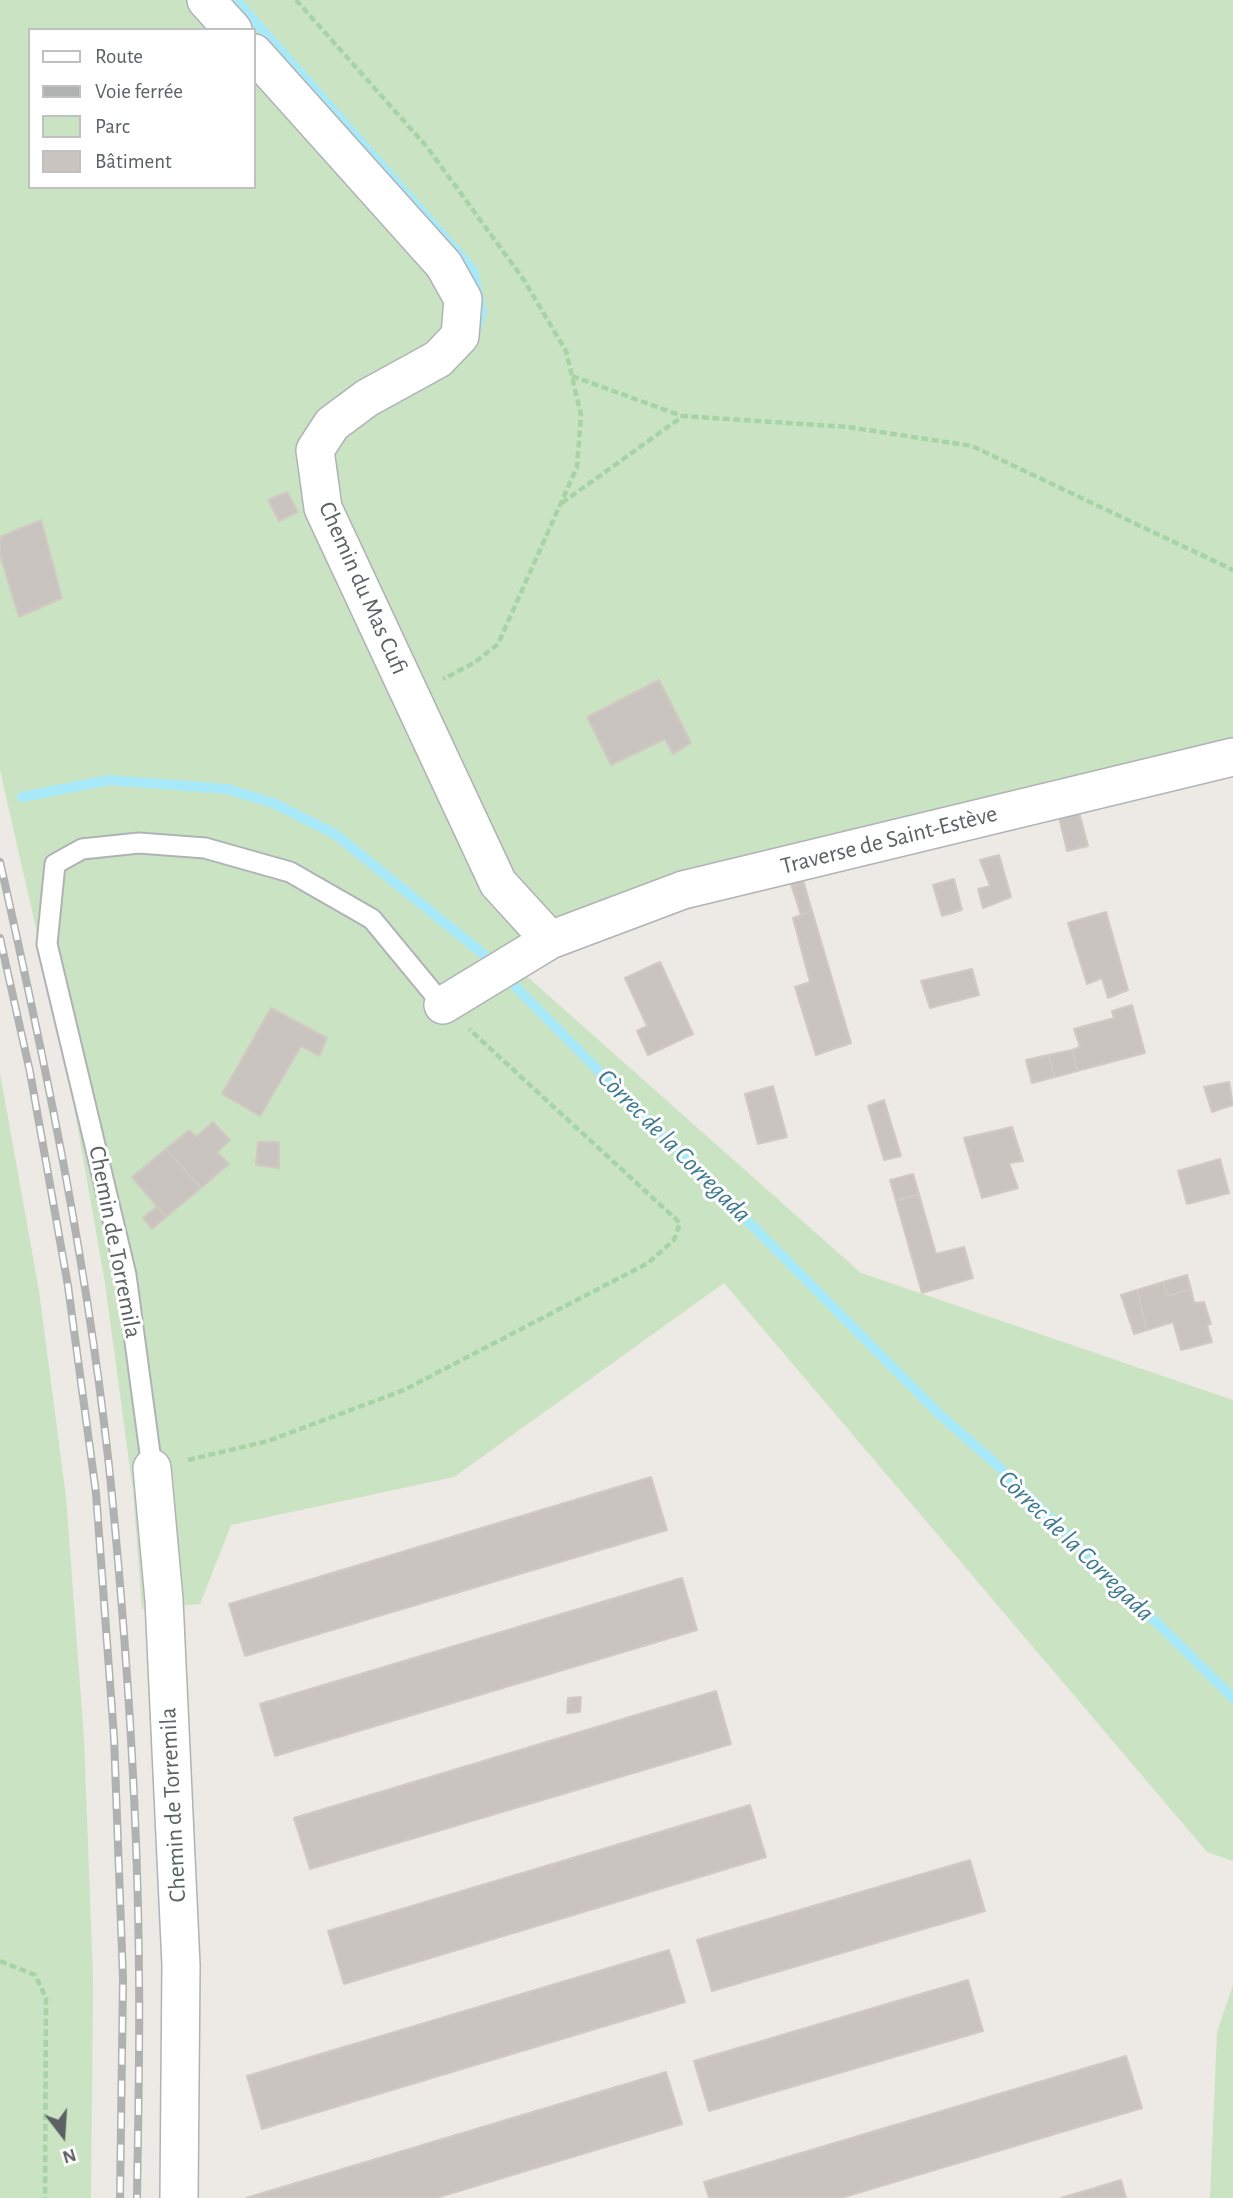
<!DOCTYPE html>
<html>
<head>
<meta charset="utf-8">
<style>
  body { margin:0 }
  #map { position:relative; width:1233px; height:2198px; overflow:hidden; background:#ede9e4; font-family:"Alegreya Sans",sans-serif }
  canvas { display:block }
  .legend { position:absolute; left:28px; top:28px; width:228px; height:161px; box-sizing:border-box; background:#fff; border:2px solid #bec0c1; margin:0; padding:9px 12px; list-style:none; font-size:21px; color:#5c6163 }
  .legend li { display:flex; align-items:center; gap:14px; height:35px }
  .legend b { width:35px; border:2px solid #bec0c1 }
  .north { position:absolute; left:28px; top:2100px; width:70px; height:70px; -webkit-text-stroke:5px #fff; paint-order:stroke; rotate:163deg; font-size:19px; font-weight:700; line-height:28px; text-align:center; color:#5c6163 }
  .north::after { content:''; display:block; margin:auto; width:24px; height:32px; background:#5c6163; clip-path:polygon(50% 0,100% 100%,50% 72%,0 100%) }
</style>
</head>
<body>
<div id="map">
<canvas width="1233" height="2198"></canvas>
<ul class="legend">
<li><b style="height:9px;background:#fff"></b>Route</li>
<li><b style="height:9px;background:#b0b1b1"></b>Voie ferrée</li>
<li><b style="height:19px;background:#cae3c2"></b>Parc</li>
<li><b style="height:19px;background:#c9c4c0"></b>Bâtiment</li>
</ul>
<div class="north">N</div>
</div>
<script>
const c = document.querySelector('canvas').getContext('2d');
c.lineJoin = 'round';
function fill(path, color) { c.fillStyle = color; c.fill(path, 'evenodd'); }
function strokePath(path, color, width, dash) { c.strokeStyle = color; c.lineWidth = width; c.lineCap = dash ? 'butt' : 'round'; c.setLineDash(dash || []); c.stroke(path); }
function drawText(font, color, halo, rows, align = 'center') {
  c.font = font + ' "Alegreya Sans",sans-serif'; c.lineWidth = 6; c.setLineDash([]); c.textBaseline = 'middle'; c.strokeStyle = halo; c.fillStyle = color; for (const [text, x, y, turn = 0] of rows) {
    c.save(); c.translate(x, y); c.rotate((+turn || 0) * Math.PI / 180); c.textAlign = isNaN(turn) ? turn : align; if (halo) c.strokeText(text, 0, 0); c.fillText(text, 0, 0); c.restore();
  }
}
fill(new Path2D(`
  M0 0H1233V738L677 871 544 922 522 972 861 1273 1233 1400V1861L1207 1852 724 1283 454 1477 231 1525 200 1604 142 1609 133 1491 105 1283 66 1061 0 770ZM30 30H254V187H30Z
  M0 1073 39 1291 66 1497 84 1739 93 1979 91 2198H0Z
  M1233 1985V2198H1210L1217 2032Z`), '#cae3c2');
strokePath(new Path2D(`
  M236 0 473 270 482 312 476 329
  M22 797 109 780 227 789 273 803 335 834 482 953 939 1414 996 1464 1233 1698`), '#a8e9f9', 10);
const building = new Path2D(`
  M287 492 298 512 279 521 268 500Z
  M41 520 62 598 19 617 0 555V537Z
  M659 680 691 743 673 754 665 739 611 765 587 717Z
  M1079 812 1088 846 1067 851 1059 817Z
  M999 855 1011 897 983 908 978 889 990 886 980 860Z
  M954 879 962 910 942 916 933 885Z
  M803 880 812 911 801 915 791 884Z
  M812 911 851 1043 816 1055 795 987 810 982 793 918Z
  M1106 912 1128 990 1108 998 1102 978 1087 984 1068 923Z
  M660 962 693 1034 648 1055 637 1031 647 1026 625 978Z
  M972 969 979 995 930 1008 921 981Z
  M1132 1005 1145 1053 1077 1071 1072 1050 1080 1047 1074 1029 1114 1018 1112 1011Z
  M271 1008 327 1038 319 1056 301 1046 260 1116 222 1094Z
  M1072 1050 1077 1071 1055 1077 1048 1055Z
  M1048 1055 1055 1077 1032 1083 1026 1060Z
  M1229 1082 1233 1105 1212 1112 1204 1087Z
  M773 1086 787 1137 758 1144 745 1094Z
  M884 1100 901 1156 884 1160 868 1106Z
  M213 1122 230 1140 217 1152 229 1164 201 1188 166 1149 189 1130 196 1137Z
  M1012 1127 1023 1161 1009 1163 1018 1188 982 1198 964 1138Z
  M258 1142H279V1168L256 1165Z
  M166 1149 201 1188 166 1217 132 1177Z
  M1220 1159 1229 1193 1187 1204 1178 1171Z
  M913 1174 919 1194 896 1201 890 1180Z
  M919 1194 936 1254 964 1247 973 1278 922 1293 896 1201Z
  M157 1206 166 1217 152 1229 143 1218Z
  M1187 1275 1191 1289 1168 1296 1163 1282Z
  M1163 1282 1168 1296 1191 1289 1194 1303 1204 1302 1211 1324 1207 1325 1212 1342 1181 1350 1173 1322 1147 1330 1137 1290Z
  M1137 1290 1147 1330 1134 1334 1121 1295Z
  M651 1477 667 1530 245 1656 229 1604Z
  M682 1578 697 1630 275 1756 260 1704Z
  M716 1691 731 1744 310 1869 294 1818Z
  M581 1697 580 1712 567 1713 568 1698Z
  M750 1805 766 1857 344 1984 328 1931Z
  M970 1860 985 1911 712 1991 697 1940Z
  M669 1950 685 2002 262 2129 247 2076Z
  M968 1980 983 2031 709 2111 694 2061Z
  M1126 2056 1142 2108 841 2198H709L704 2182Z
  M666 2072 682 2124 436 2198H246Z
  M1121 2180 1126 2198H1061Z`);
fill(building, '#c9c4c0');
strokePath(building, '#d2c9c2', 2);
const service = new Path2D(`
  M152 1468 126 1275 47 944 55 864 82 849 139 843 205 848 290 872 372 919 443 1005`);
const minor = new Path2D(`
  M206 0 233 30
  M254 53 444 265 463 299 460 336 438 359 367 398 332 424 315 450 323 508 498 883 550 940
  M443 1005 550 940 683 890 1233 757
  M152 1468 164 1600 181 1965 179 2198`);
strokePath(service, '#afb3b5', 23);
strokePath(minor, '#afb3b5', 40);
strokePath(new Path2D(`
  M296 0 427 147 524 280 566 351 581 415 577 467 498 644 474 663 443 679
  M572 376 682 416
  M562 503 683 416 848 427 972 446 1233 570
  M188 1460 268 1441 404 1390 648 1263 674 1240 680 1223 469 1029
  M0 1961 35 1975 46 1998 45 2198`), '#a6d4a7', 4.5, [7, 3.5]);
strokePath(service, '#fff', 19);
strokePath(minor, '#fff', 37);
const rail = new Path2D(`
  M0 862C47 1070 91 1281 112 1495 127 1652 138 1816 139 1975 140 2049 138 2124 137 2198
  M0 938 30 1072 68 1286 96 1493 114 1737 123 1979 120 2198`);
strokePath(rail, '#b0b1b1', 8);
strokePath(rail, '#fff', 5, [16]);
drawText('24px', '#5c6163', '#fff', [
  ["Chemin du Mas Cufi",363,588,66],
  ["Traverse de Saint-Estève",889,840,-14],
  ["Chemin de Torremila",115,1242,79],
  ["Chemin de Torremila",173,1805,-93]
]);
drawText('italic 26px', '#3d7990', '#fff', [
  ["Còrrec de la Corregada",674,1146,45],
  ["Còrrec de la Corregada",1076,1546,44]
]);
</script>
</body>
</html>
